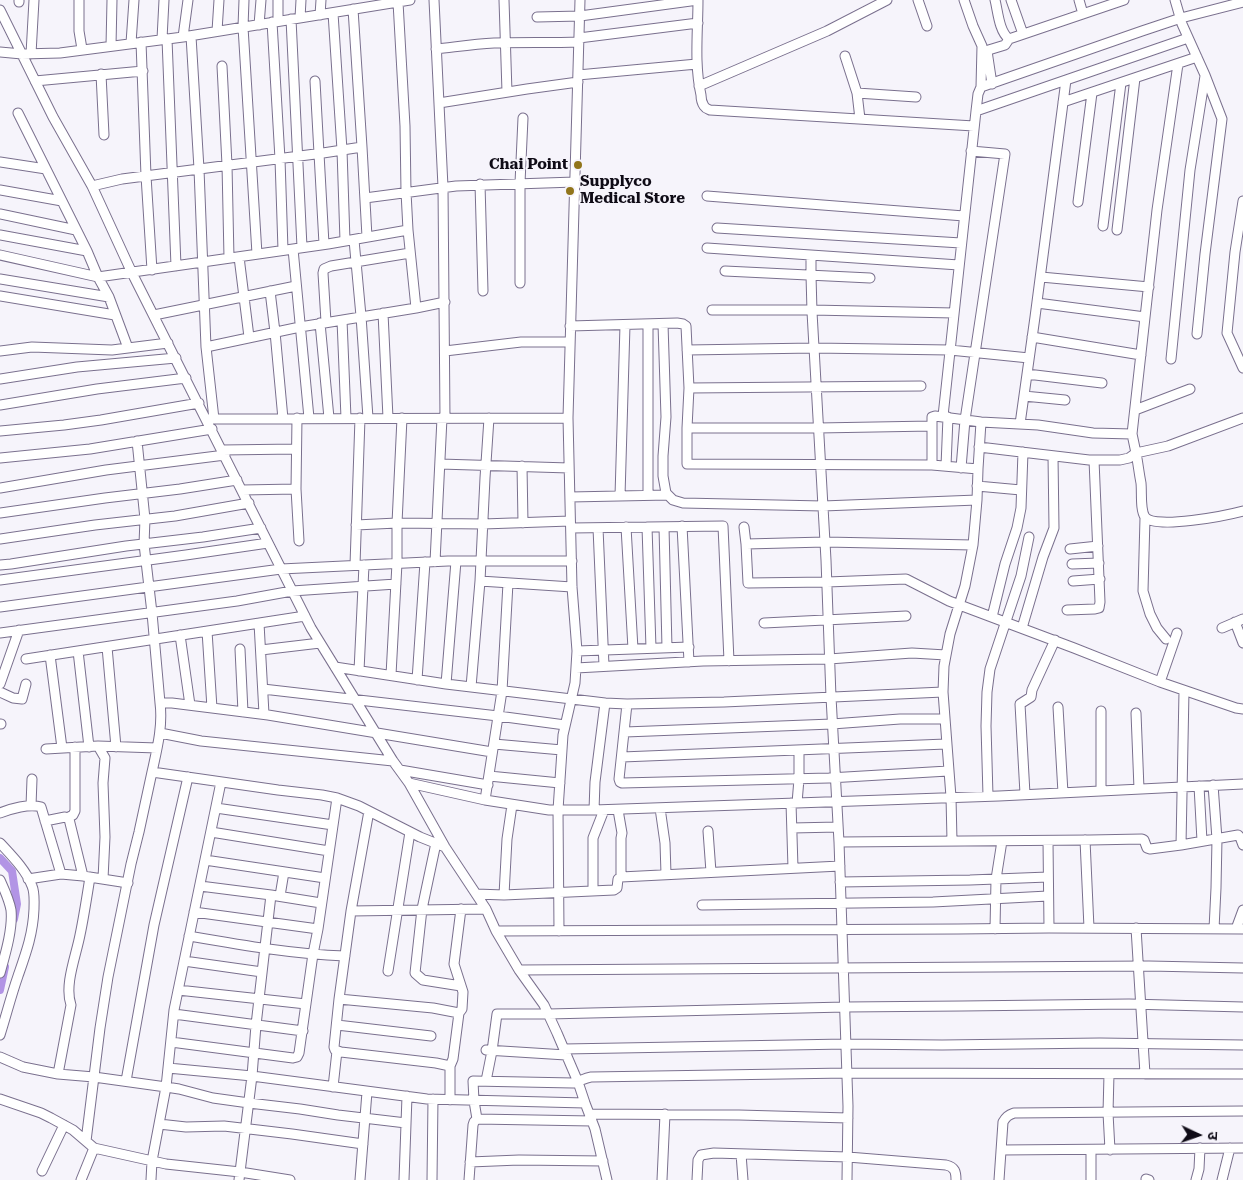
<!DOCTYPE html>
<html>
<head>
<meta charset="utf-8">
<style>
  body { margin:0 }
  #map { position:relative; width:1243px; height:1180px; overflow:hidden; background:#f6f4fb; font-family:"Roboto Serif","Noto Sans Devanagari",serif }
  canvas { display:block }
  .north { position:absolute; left:1173px; top:1110px; width:50px; height:50px; -webkit-text-stroke:4px #f6f4fb; paint-order:stroke; rotate:93deg; font-size:14px; font-weight:700; line-height:20px; text-align:center; color:#0f0b16 }
  .north::after { content:''; display:block; margin:auto; width:18px; height:22px; background:#0f0b16; clip-path:polygon(50% 0,100% 100%,50% 72%,0 100%) }
</style>
</head>
<body>
<div id="map">
<canvas width="1243" height="1180"></canvas>
<div class="north">उ</div>
</div>
<script>
const c = document.querySelector('canvas').getContext('2d');
c.lineJoin = 'round';
function strokePath(path, color, width, dash) { c.strokeStyle = color; c.lineWidth = width; c.lineCap = dash ? 'butt' : 'round'; c.setLineDash(dash || []); c.stroke(path); }
function drawText(font, color, halo, rows, align = 'center') {
  c.font = font + ' "Roboto Serif",serif'; c.lineWidth = 4; c.setLineDash([]); c.textBaseline = 'middle'; c.strokeStyle = halo; c.fillStyle = color; for (const [text, x, y, turn = 0] of rows) {
    c.save(); c.translate(x, y); c.rotate((+turn || 0) * Math.PI / 180); c.textAlign = isNaN(turn) ? turn : align; if (halo) c.strokeText(text, 0, 0); c.fillText(text, 0, 0); c.restore();
  }
}
strokePath(new Path2D(`
  M0 858 12 871 17 904 14 919
  M0 990 5 967`), '#b294e5', 8);
const minor = new Path2D(`
  M79 0V31L82 49
  M244 0 243 27 257 254
  M434 0 443 187 445 418
  M504 0 507 92
  M698 0C698 31 694 64 701 95 701 98 702 103 704 106 706 109 708 109 710 110L974 126
  M918 0 927 26
  M964 0 973 26 982 46 981 87
  M995 0C998 12 999 31 1009 39L1124 0
  M1011 0 1023 34
  M1079 0 1083 14
  M1175 0 1182 24 1205 75 1222 119 1205 254 1197 334
  M19 2V0
  M398 2 405 126 406 192 408 230 416 308
  M353 9 362 147
  M0 10 53 117 92 186 132 273 311 628 393 761 409 783 445 847 486 909 496 931 519 970 544 1005 557 1033 578 1082 585 1103 595 1129 607 1180
  M333 13 342 150 345 241
  M320 15 321 0
  M537 17 580 16 698 0
  M300 18 301 0
  M291 19 302 247
  M278 21V0
  M272 22 280 159 283 250
  M259 25 261 0
  M217 31 219 0
  M191 36 199 169 206 347 214 419
  M183 37 188 0
  M579 38 698 23
  M162 39 164 0
  M167 39 176 266
  M141 42 146 176 152 270
  M131 43 134 0
  M111 46 112 0
  M436 49C455 47 474 44 494 43 522 42 550 43 579 42
  M987 51 992 84
  M0 52 22 54 60 53 183 37 410 0
  M982 52 1005 45 1009 39
  M31 54 34 0
  M845 56 857 93 860 119
  M222 66 227 165 229 258
  M101 74 104 135
  M578 75 697 64
  M35 81 143 71
  M315 81 324 244
  M699 86 827 31 887 0
  M857 93 916 97
  M1063 102 1197 57
  M439 103 527 89 578 82
  M976 111 1188 38
  M18 113 87 251 98 277 109 297 128 348
  M0 162 46 169
  M480 184 483 291
  M92 186 122 179 323 153 362 147 367 237
  M0 190 62 201
  M707 196 964 216
  M365 198 456 186 575 182
  M1243 201 1235 252 1227 333 1243 368
  M1078 202 1092 93
  M0 214 76 230
  M1103 226 1121 83
  M717 228 961 243
  M1117 230 1135 78
  M0 235 87 251
  M354 240 361 316 368 418
  M707 248 959 265
  M293 249 309 418
  M0 255 98 277 328 244 408 230
  M811 255V275L812 312 826 560 831 697 839 842 848 1106 847 1180
  M239 257 249 337
  M725 271 870 278
  M1041 277 1149 287
  M0 279 109 297
  M520 283V183L523 118
  M270 291 275 332 283 419
  M0 296 115 315
  M1037 303 1145 317
  M712 310H812L954 313
  M383 313 388 418
  M154 315 296 286
  M342 320 346 418
  M326 322 323 273 324 269 331 266 410 253
  M320 323 329 418
  M663 324 666 417 663 456V476L666 493 673 500 683 503 823 506 977 500
  M570 326 677 323 683 324 686 326 689 388 687 428V464L932 465V426
  M1032 337 1141 355
  M206 347 300 327 416 308 445 302
  M687 350 814 348 950 350 1029 358
  M0 351 32 347 112 350 168 343
  M445 351 521 342H570
  M1171 359 1190 170 1205 76
  M1027 374 1102 383
  M0 379 77 367 176 358
  M689 388 921 386
  M1024 396 1065 400
  M0 405 97 389 186 378
  M1135 410 1190 389
  M943 416 976 111 978 94 981 87 1142 31 1181 18 1243 2
  M297 418 296 489 299 541
  M207 419 568 418 580 0
  M1020 424 1035 317 1066 80
  M687 428H818L932 426V417L935 416 981 422 1038 425 1093 433 1132 434 1136 453 1168 446 1243 418
  M0 431 64 425 101 420 199 403
  M1132 434 1157 210 1178 64
  M137 441 145 519 144 544 152 613 160 703
  M979 447 1089 460H1120L1129 458 1136 453C1138 463 1139 473 1141 483 1142 493 1140 510 1145 517 1155 530 1228 515 1243 511
  M222 450 296 449
  M0 458 90 449 212 429
  M440 464 569 468
  M932 465 978 469
  M522 466 523 523
  M946 466 948 417
  M961 468 965 420 1005 154 971 151
  M977 486 1021 490
  M0 488 106 470 225 455
  M242 490 296 489
  M648 495V324
  M620 496 625 325
  M570 497 668 495
  M0 513 105 498 180 489 237 480
  M1145 518 1143 591 1150 614 1157 628 1166 639
  M356 525 397 523 483 524 570 521
  M682 526 689 662
  M626 527 633 649
  M647 527 651 648
  M664 527 667 648
  M744 527 746 544 748 583 827 582 906 579 949 601 1074 648 1160 682 1236 708 1243 709
  M571 528 723 526 729 661
  M598 528 604 666
  M0 539 95 525 175 516 249 503
  M746 544 825 542 973 545
  M1070 549 1098 546
  M435 562 442 418
  M1072 564 1099 563
  M0 565 11 564 126 546 203 537 261 528
  M355 565 360 418
  M0 580 186 555 268 543
  M480 581 572 587
  M1073 581 1100 579
  M0 607 281 569 448 561H572
  M1067 610 1095 609 1099 608 1100 602 1094 460
  M992 617 1005 564 1017 528 1021 508 1023 452
  M1235 622 1243 643
  M259 623 264 714
  M764 623 906 616
  M1022 628 1043 557 1054 528 1053 456
  M1222 628 1243 619
  M207 631 212 708
  M0 633 163 611 237 601 292 591 396 584
  M180 635 190 705
  M107 647 116 747
  M240 649 243 712
  M261 650 320 643
  M78 651 89 747
  M577 651 689 647
  M50 655 62 748
  M26 659 305 616
  M335 667 446 684 605 703 627 704 724 702 943 692
  M576 668 703 661 829 659 912 653 946 655
  M359 671 364 565
  M391 675 397 563V523L402 418
  M417 680 425 562
  M1160 682 1177 633
  M0 684 19 630
  M446 684 456 561
  M471 687 480 581 485 478 489 418
  M263 689 498 716 565 725
  M0 692 13 698 22 699 26 684
  M627 704 619 779 620 782 622 783 829 778 948 771
  M1058 707 1063 793
  M1136 713 1139 789
  M0 724H1
  M625 732 832 724 900 719H945
  M160 733 201 741 393 761
  M494 744 562 750
  M98 746 105 758 103 783 105 837 103 879
  M46 749 98 746 157 748
  M622 757 946 744
  M400 770 488 785
  M152 772C157 749 163 726 160 703H172L268 715 492 752
  M489 776 560 783
  M409 783 485 800 549 810H594L999 796 1243 784
  M1213 785 1217 839 1216 888 1214 929
  M1199 786 1202 841
  M1101 791V711
  M1025 794 1020 704 1031 697 1032 690 1055 640
  M988 796 986 726 987 692 990 669 1021 576 1029 537
  M485 800 502 691 508 583
  M791 803 793 868
  M797 803 799 779V750
  M31 806 32 779
  M216 808 333 825
  M660 808 665 843 666 874
  M594 810 595 782 605 703
  M618 810 622 833 621 838V877
  M369 811 351 911 339 999 334 1047 335 1050 341 1052 436 1063 450 1066
  M0 813C10 809 30 803 41 807L61 874
  M67 818 73 815 75 811V747
  M45 821 65 817 69 819 83 876
  M792 828 838 827
  M708 831 711 872
  M211 832 329 851
  M1085 840 1089 928
  M952 841 951 797 943 692 944 666 950 634 965 586 973 545 977 500 978 469 981 422
  M1048 841 1049 928
  M839 842 1090 840 1142 839 1144 840 1147 848 1150 849 1181 845 1184 691
  M0 843C12 856 26 870 32 886 35 893 34 902 34 909 33 934 26 953 18 976 11 996 6 1016 0 1035
  M436 843 422 909 415 973 423 980 461 986
  M1181 845 1238 835 1240 837 1243 845
  M205 860 325 878
  M28 879 61 874 83 876 128 883
  M0 880C4 889 9 899 11 910 13 929 5 955 0 973
  M840 882 970 880 1048 877
  M200 886 271 895 321 903
  M593 891V838L604 810
  M476 894 504 895 614 890 617 888 618 879 621 877 840 866
  M504 895 507 839 512 805
  M280 896 284 872
  M702 905 933 902 1048 896
  M351 911 486 909
  M194 912 318 929 337 798
  M1136 928 1145 1074
  M995 929 996 879 1002 841
  M1236 929 1243 910
  M496 931 958 929 1049 928 1243 929
  M559 931 558 810 563 735 575 683 577 651 572 587 568 418
  M189 936C241 945 292 954 345 956
  M184 961 262 972
  M519 970 1149 966 1243 968
  M388 971 410 832
  M178 990 306 1004
  M339 999 433 1008 459 1013
  M174 1014 303 1031
  M337 1025 431 1036
  M171 1042 293 1058 297 1057 299 1053 313 954 318 929
  M564 1049 846 1044 942 1045 1100 1043 1243 1045
  M486 1050 566 1055
  M0 1057 23 1067 58 1074 94 1077 166 1087 179 1089 213 1098 249 1103 300 1109 338 1115 406 1123
  M168 1068 252 1076 427 1099 585 1103
  M58 1074 71 1005C64 985 76 956 80 935 84 916 87 896 90 877
  M1109 1074 1108 1113 1110 1150
  M126 1081 154 925 188 777
  M486 1081 492 1051 497 1014H548L845 1007 962 1006 1129 1004 1243 1007
  M333 1087 337 1051
  M0 1099 41 1113 51 1118 73 1130 94 1148 166 1164 240 1172 290 1180
  M450 1100V1066L453 1059 459 1013 462 1009 463 992 454 964 461 909
  M590 1114 739 1115 848 1118
  M477 1119 474 1101 473 1081 573 1083C579 1082 584 1078 591 1077L847 1073 1243 1074
  M159 1124 186 1127 224 1126 292 1134 363 1144
  M86 1141 100 1028 108 977 131 864 139 832 152 772 278 790 322 795 337 798 359 806 420 837 445 847
  M1001 1150 1243 1148
  M1091 1150V1180
  M741 1154 743 1180
  M470 1162 519 1160 603 1161
  M42 1171 64 1125
  M1146 1179 1149 1180
  M81 1180 94 1148
  M151 1180 152 1161 166 1087 174 1010 221 782
  M239 1180 252 1076 256 1025 271 895
  M360 1180 367 1092
  M404 1180 407 1096
  M432 1180 433 1099
  M469 1180 473 1125 474 1122 477 1119 592 1121
  M662 1180 665 1114
  M697 1180 698 1160 701 1155 714 1153 848 1157 946 1165C955 1167 956 1172 956 1180
  M999 1180 1003 1122C1006 1117 1008 1115 1014 1113L1243 1111
  M1196 1180 1199 1169 1200 1148
  M1222 1180 1230 1148`);
strokePath(minor, '#7a708e', 11);
strokePath(minor, '#fff', 9);
for (const [x, y, r, color] of [
  [578,165,5,"#91751b"],
  [570,191,5,"#91751b"]
]) { const dot = new Path2D(); dot.arc(x, y, r, 0, 2 * Math.PI); c.fillStyle = color; c.fill(dot); strokePath(dot, '#f6f4fb', 2); }
drawText('bold 15px', '#0f0b16', '#f6f4fb', [
  ["Chai Point",568,165],
  ["Supplyco",580,182,"left"],
  ["Medical Store",580,199,"left"]
], 'right');
</script>
</body>
</html>
